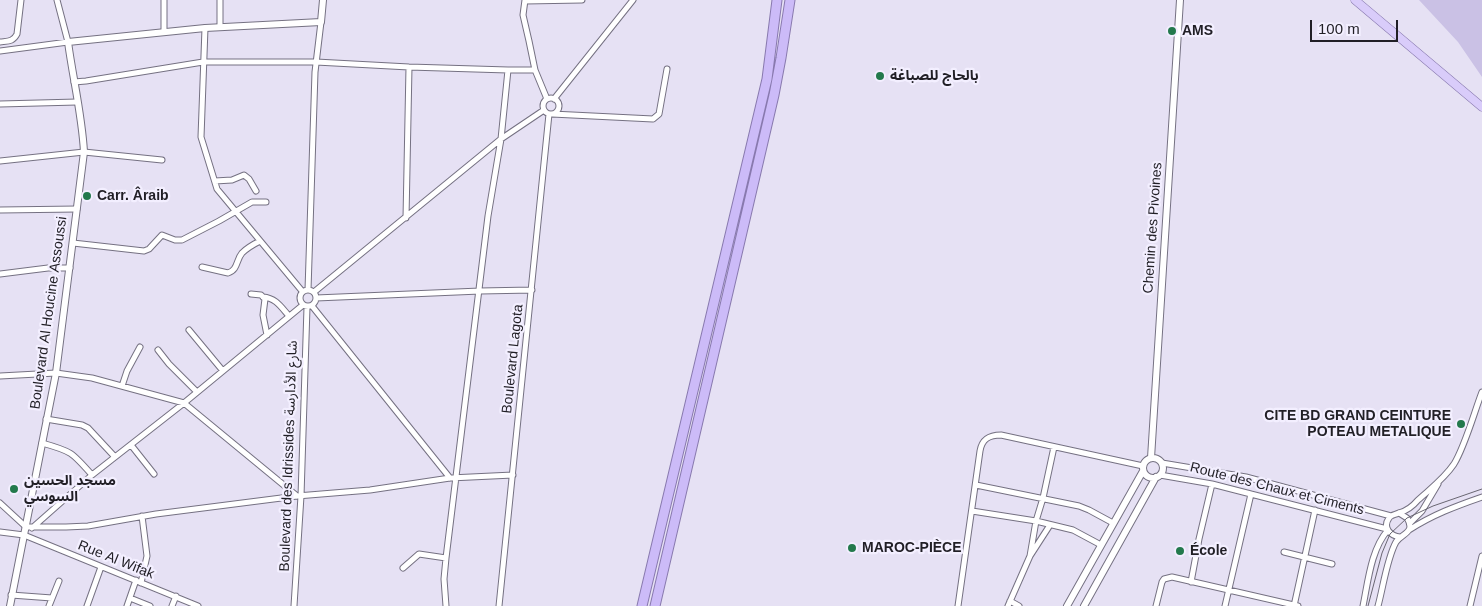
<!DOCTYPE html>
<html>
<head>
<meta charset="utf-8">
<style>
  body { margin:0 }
  #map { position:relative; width:1482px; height:606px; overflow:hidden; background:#e6e1f4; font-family:Arial,sans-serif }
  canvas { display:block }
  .scale { position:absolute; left:1310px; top:20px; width:88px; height:22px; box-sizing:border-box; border:2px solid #211f26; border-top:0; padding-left:6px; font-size:15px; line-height:18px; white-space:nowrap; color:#211f26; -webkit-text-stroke:4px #f3efff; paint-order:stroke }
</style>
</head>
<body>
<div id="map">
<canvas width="1482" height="606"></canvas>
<div class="scale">100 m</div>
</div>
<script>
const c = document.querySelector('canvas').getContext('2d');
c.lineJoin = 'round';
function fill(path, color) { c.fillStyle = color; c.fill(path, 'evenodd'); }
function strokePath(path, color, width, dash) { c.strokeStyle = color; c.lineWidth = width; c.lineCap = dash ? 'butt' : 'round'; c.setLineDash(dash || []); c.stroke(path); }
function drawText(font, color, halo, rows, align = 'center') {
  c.font = font + ' Arial,"Noto Sans Arabic",sans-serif'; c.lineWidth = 4.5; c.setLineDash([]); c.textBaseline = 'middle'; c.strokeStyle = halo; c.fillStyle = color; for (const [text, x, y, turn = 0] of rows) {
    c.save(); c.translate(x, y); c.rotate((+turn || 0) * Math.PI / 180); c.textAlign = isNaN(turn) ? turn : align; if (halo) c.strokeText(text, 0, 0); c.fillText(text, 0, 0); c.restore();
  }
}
fill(new Path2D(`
  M1419 0H1482V77L1458 42Z`), '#cac1e5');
const minor = new Path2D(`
  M525 0 523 15 529 41 535 70 547 99
  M525 1 582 0
  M220 27V0
  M205 28 201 137 217 189 302 291
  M164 32V0
  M0 42C8 41 13 42 17 34L21 0
  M0 51 68 42 57 0
  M74 82 86 81 203 62H316L409 67 508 70H535
  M543 106a8 8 0 1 1 16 0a8 8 0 1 1-16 0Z
  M554 99 633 0
  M0 104 77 102
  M552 114 653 119 659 114 667 69
  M0 161 84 152 162 160
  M215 181 232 180 244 175 249 179 256 191
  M0 210 77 209
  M406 218 409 67
  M73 243 144 251 149 249 162 235 175 240H182L219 221 252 202H266
  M202 267 228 273C238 270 236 260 242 253 247 248 254 244 260 241
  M0 274 48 268H70
  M300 298a8 8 0 1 1 16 0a8 8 0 1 1-16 0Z
  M308 290 315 72 321 22
  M314 292 501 139 544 110
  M251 294 261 295 265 299 263 315 267 335
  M263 297C276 298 281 307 289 316
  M316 298 480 291 532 290
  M312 306 450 478
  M189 330 223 371
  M158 350 169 364 197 392
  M0 376 56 373 92 378 184 403 297 496
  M122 386 127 371 140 347
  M46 419 82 425 88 428 115 457
  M42 443C71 451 72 452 92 475
  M131 445 154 474
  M1162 463 1246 477 1391 516
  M1160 475 1212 484 1387 529
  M976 485 1079 506 1089 510 1113 523
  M0 503 26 527H66L88 526 156 514 297 496 370 490 450 478 513 475
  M972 511 1036 521 1073 530 1101 545
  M1410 523 1422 511 1438 484
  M32 528 92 475 184 403 303 305
  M1409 530C1432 515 1456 506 1482 497
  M0 532 24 535 198 606
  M1400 537C1391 536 1382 528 1389 518 1392 514 1395 515 1399 513 1406 511 1413 506 1418 500 1430 489 1444 479 1454 464 1465 446 1474 413 1482 392
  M1284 552 1332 564
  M1030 556 1036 521 1043 498 1054 447
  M403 568 419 554 446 558
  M1191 582 1199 539 1212 484
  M141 583 147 556 142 516
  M11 595 52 598
  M130 598 150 606
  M1010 601 1019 606
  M49 606 59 581
  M87 606 101 567
  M127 606 136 580
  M172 606 176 596
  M294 606 301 496 307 307
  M446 606 444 579 446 558 488 216 501 139 508 70
  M499 606 549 114
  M958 606 980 451C982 439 989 435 1001 435L1143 466
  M1008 606 1030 556 1050 525
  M1156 606 1162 582 1164 579 1172 577 1298 606
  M1225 606 1251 494
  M1294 606 1315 510
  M1363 606C1368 582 1371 549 1388 530
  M1378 606C1383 588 1387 558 1396 542 1402 533 1416 533 1407 518L1399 513
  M1470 606 1482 556`);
const tertiary = new Path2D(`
  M1151 458 1180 0
  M1143 468a10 10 0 1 1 20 0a10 10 0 1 1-20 0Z
  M10 606 56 373 84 152C82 115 73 79 68 42L205 28 321 22 323 0
  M1067 606 1143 471
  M1084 606 1156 477`);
const primary = new Path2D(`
  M1355 0 1482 107`);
const trunk = new Path2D(`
  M642 606 767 79 777 0
  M655 606 774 95 781 58 790 0`);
strokePath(minor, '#757182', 7);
strokePath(tertiary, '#757182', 8);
strokePath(primary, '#8879ae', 9);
strokePath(trunk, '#8879ae', 11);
strokePath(minor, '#fff', 5);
strokePath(tertiary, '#fff', 6);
strokePath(primary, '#d9ccfa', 8);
strokePath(trunk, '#ccbbf8', 9);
strokePath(new Path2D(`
  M1368 606 1382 553 1390 534 1407 518 1433 506 1482 489`), '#696671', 1);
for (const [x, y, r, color] of [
  [1172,31,5,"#23794c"],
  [880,76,5,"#23794c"],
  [87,196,5,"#23794c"],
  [1461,424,5,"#23794c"],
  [14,489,5,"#23794c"],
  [852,548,5,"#23794c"],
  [1180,551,5,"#23794c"]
]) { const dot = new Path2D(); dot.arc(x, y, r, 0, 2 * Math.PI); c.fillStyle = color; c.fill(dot); strokePath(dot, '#f3efff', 2); }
drawText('bold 14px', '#211f26', '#f3efff', [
  ["AMS",1182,31],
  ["بالحاج للصباغة",890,76],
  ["Carr. Âraib",97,196],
  ["CITE BD GRAND CEINTURE",1451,416,"right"],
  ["POTEAU METALIQUE",1451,432,"right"],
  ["مسجد الحسين",24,481],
  ["السوسي",24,497],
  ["MAROC-PIÈCE",862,548],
  ["École",1190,551]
], 'left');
drawText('14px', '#211f26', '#f3efff', [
  ["Chemin des Pivoines",1153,228,-86],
  ["Boulevard Al Houcine Assoussi",49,313,-82],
  ["Boulevard Lagota",513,359,-84],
  ["Boulevard des Idrissides شارع الأدارسة",289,456,-88],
  ["Route des Chaux et Ciments",1277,489,14],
  ["Rue Al Wifak",116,560,22]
]);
</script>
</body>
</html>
